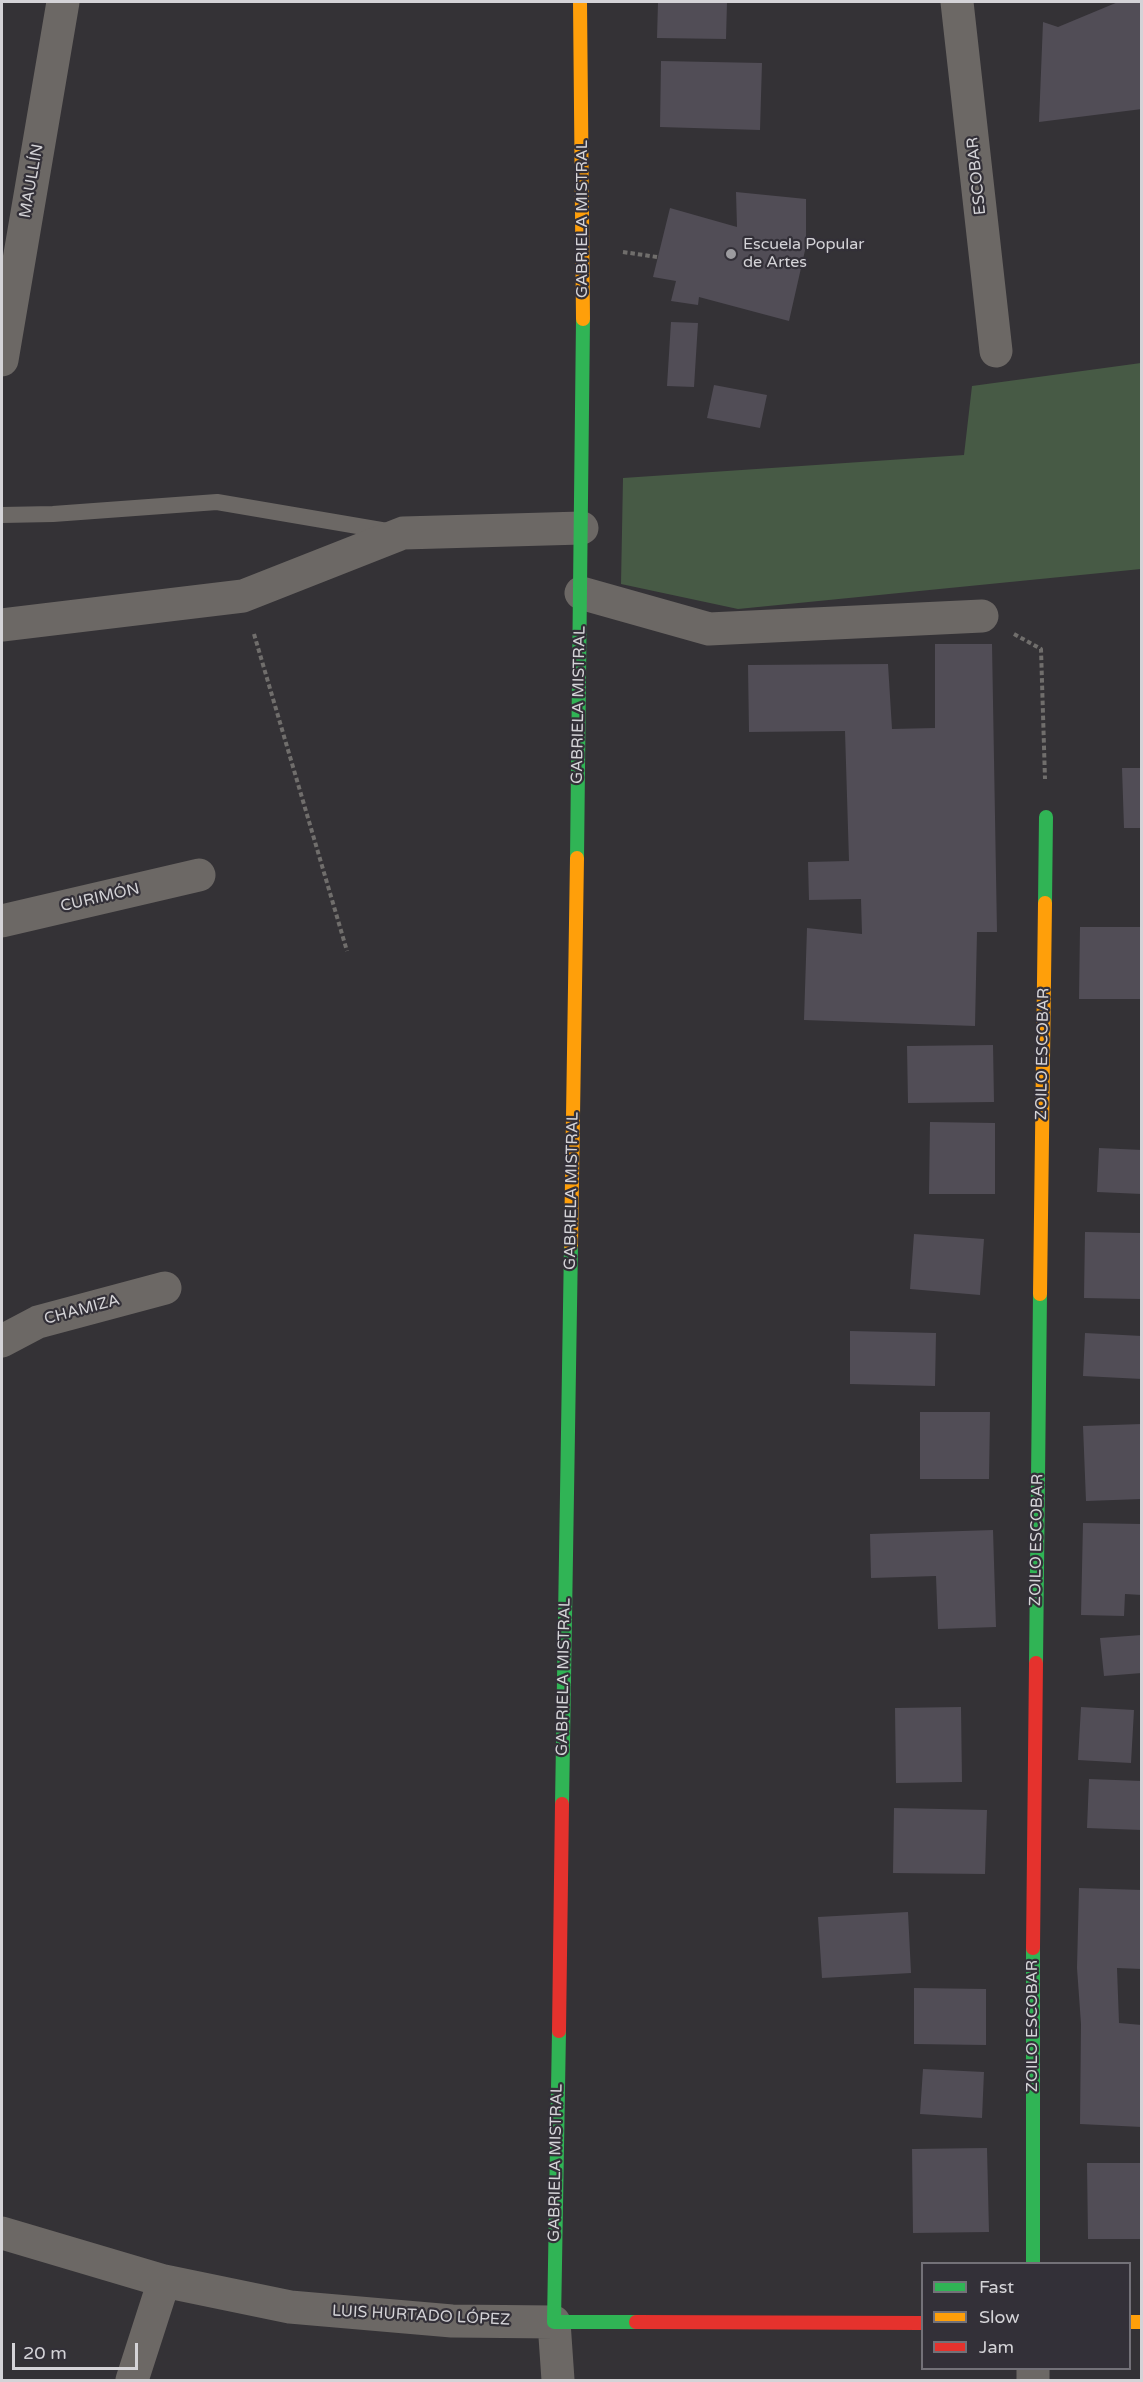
<!DOCTYPE html>
<html>
<head>
<meta charset="utf-8">
<style>
  body { margin:0 }
  #map { position:relative; width:1143px; height:2382px; overflow:hidden; background:#343236; font-family:"Varela Round",sans-serif }
  canvas { display:block }
  .frame { position:absolute; inset:0; border:3px solid #d4d3d7; pointer-events:none }
  .legend { position:absolute; left:921px; top:2262px; width:210px; height:108px; box-sizing:border-box; background:#333038; border:2px solid #737178; margin:0; padding:8px 10px; list-style:none; font-size:18px; color:#d4d3d7 }
  .legend li { display:flex; align-items:center; gap:12px; height:30px }
  .legend b { width:30px; border:2px solid #737178 }
  .scale { position:absolute; left:12px; top:2343px; width:126px; height:27px; box-sizing:border-box; border:3px solid #d4d3d7; border-top:0; padding-left:8px; font-size:18px; line-height:21px; white-space:nowrap; color:#d4d3d7; -webkit-text-stroke:4px #333038; paint-order:stroke }
</style>
</head>
<body>
<div id="map">
<canvas width="1143" height="2382"></canvas>
<div class="frame"></div>
<ul class="legend">
<li><b style="height:8px;background:#30b455"></b>Fast</li>
<li><b style="height:8px;background:#ff9f0a"></b>Slow</li>
<li><b style="height:8px;background:#e5322d"></b>Jam</li>
</ul>
<div class="scale">20 m</div>
</div>
<script>
const c = document.querySelector('canvas').getContext('2d');
c.lineJoin = 'round';
function fill(path, color) { c.fillStyle = color; c.fill(path, 'evenodd'); }
function strokePath(path, color, width, dash) { c.strokeStyle = color; c.lineWidth = width; c.lineCap = dash ? 'butt' : 'round'; c.setLineDash(dash || []); c.stroke(path); }
function drawText(font, color, halo, rows, align = 'center') {
  c.font = font + ' "Varela Round",sans-serif'; c.lineWidth = 4.5; c.setLineDash([]); c.textBaseline = 'middle'; c.strokeStyle = halo; c.fillStyle = color; for (const [text, x, y, turn = 0] of rows) {
    c.save(); c.translate(x, y); c.rotate((+turn || 0) * Math.PI / 180); c.textAlign = isNaN(turn) ? turn : align; if (halo) c.strokeText(text, 0, 0); c.fillText(text, 0, 0); c.restore();
  }
}
fill(new Path2D(`
  M1141 363V569L738 609 621 584 623 478 964 455 972 386Z`), '#475a45');
fill(new Path2D(`
  M658 2H727L726 39 657 38Z
  M1118 2H1142V109L1039 122 1043 22 1058 27Z
  M661 61 762 63 760 130 660 127Z
  M736 192 806 199V246L789 321 699 297 698 305 671 301 676 281 653 277 670 208 737 227Z
  M671 322 698 323 694 387 667 386Z
  M714 385 767 395 760 428 707 418Z
  M935 644H992L997 932H977L975 1026 804 1020 807 928 862 934 861 899 809 900 808 862 849 861 845 731 749 732 748 665 888 664 892 729 935 728Z
  M1122 768H1142V828H1124Z
  M1080 927H1142V999H1079Z
  M993 1045 994 1102 908 1103 907 1046Z
  M930 1122 995 1123V1194H929Z
  M1099 1148 1142 1150V1194L1097 1192Z
  M1085 1232 1142 1233V1299L1084 1298Z
  M914 1234 984 1239 980 1295 910 1289Z
  M850 1331 936 1333 935 1386 850 1384Z
  M1085 1333 1142 1336V1379L1083 1376Z
  M920 1412H990L989 1479H920Z
  M1142 1424V1499L1086 1501 1083 1426Z
  M1083 1523 1142 1524V1595L1125 1594 1124 1616 1081 1615Z
  M993 1530 996 1627 938 1629 936 1576 871 1578 870 1534Z
  M1142 1635V1673L1104 1676 1100 1638Z
  M961 1707 962 1782 896 1783 895 1708Z
  M1081 1707 1134 1710 1131 1763 1078 1760Z
  M1089 1779 1142 1781V1830L1087 1828Z
  M894 1808 987 1810 985 1874 893 1873Z
  M1079 1888 1142 1890V1969L1117 1968 1119 2023 1142 2025V2127L1080 2124 1081 2024 1077 1968Z
  M908 1912 911 1973 822 1978 818 1917Z
  M914 1988 986 1989V2045L914 2044Z
  M923 2069 984 2072 982 2118 920 2114Z
  M987 2148 989 2232 913 2233 912 2149Z
  M1087 2163H1141V2239H1088Z`), '#514d56');
strokePath(new Path2D(`
  M623 252 657 257
  M254 634 347 951
  M1014 634 1041 649 1045 779`), '#706e6c', 4, [4.5, 3]);
strokePath(new Path2D(`
  M2 515 53 514 217 502 393 532`), '#6c6865', 16);
strokePath(new Path2D(`
  M957 2 996 351
  M2 360 63 2
  M581 593 709 629 982 616
  M2 625 243 596 403 533 582 528
  M2 921 199 875
  M2 1341 38 1322 165 1288
  M2 2233 164 2281 290 2307 452 2321 554 2322 558 2380
  M1033 2368V2380
  M132 2380 164 2281`), '#6c6865', 33);
strokePath(new Path2D(`
  M577 858 583 319
  M1045 903 1046 817
  M1036 1663 1040 1294
  M562 1804 571 1245
  M1033 1948V2264
  M559 2031 554 2322H636`), '#30b455', 14);
strokePath(new Path2D(`
  M580 2 583 319
  M571 1245 577 858
  M1040 1294 1045 903
  M1130 2322H1142`), '#ff9f0a', 14);
strokePath(new Path2D(`
  M1033 1948 1036 1663
  M559 2031 562 1804
  M636 2322 922 2323`), '#e5322d', 14);
for (const [x, y, r, color] of [
  [731,254,6,"#9c9b9f"]
]) { const dot = new Path2D(); dot.arc(x, y, r, 0, 2 * Math.PI); c.fillStyle = color; c.fill(dot); strokePath(dot, '#333038', 2); }
drawText('16px', '#d4d3d7', '#333038', [
  ["ESCOBAR",977,176,-96],
  ["MAULLÍN",32,181,-80],
  ["GABRIELA MISTRAL",583,219,-90],
  ["GABRIELA MISTRAL",579,705,-89],
  ["CURIMÓN",100,898,-13],
  ["ZOILO ESCOBAR",1043,1054,-89],
  ["GABRIELA MISTRAL",572,1191,-89],
  ["CHAMIZA",82,1310,-15],
  ["ZOILO ESCOBAR",1037,1540,-89],
  ["GABRIELA MISTRAL",564,1677,-89],
  ["ZOILO ESCOBAR",1033,2026,-90],
  ["GABRIELA MISTRAL",556,2163,-89],
  ["LUIS HURTADO LÓPEZ",421,2316,3]
]);
drawText('16px', '#d4d3d7', '#333038', [
  ["Escuela Popular",743,245],
  ["de Artes",743,263]
], 'left');
</script>
</body>
</html>
